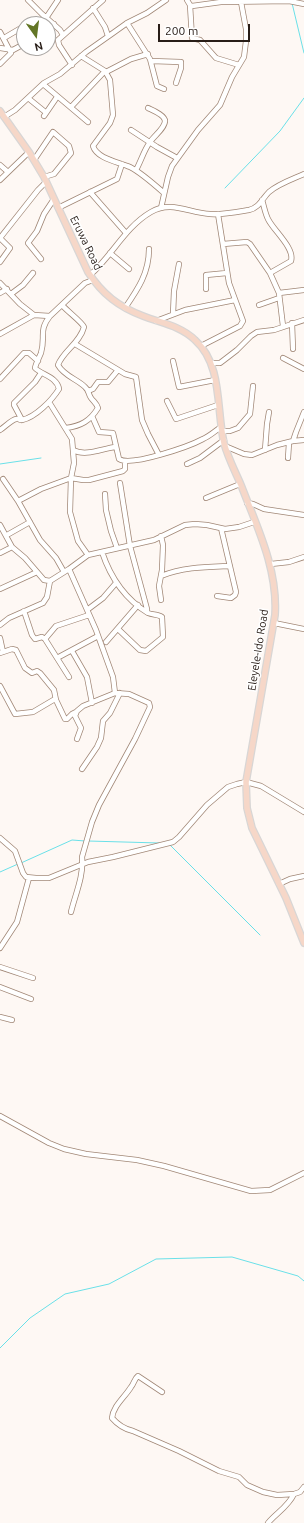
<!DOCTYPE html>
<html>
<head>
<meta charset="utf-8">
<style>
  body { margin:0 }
  #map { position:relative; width:304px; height:1523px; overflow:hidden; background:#fef8f4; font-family:Ubuntu,sans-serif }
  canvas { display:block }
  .north { position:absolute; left:16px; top:16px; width:40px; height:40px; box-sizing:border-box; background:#fff; border:1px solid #a9a5a2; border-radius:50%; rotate:166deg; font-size:11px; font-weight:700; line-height:16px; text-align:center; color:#281d17 }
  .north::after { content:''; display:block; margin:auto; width:14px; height:18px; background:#637626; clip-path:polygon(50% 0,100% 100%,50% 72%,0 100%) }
  .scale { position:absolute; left:158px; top:24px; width:92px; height:18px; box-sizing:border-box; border:2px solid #281d17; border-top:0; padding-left:5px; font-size:12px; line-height:14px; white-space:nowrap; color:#281d17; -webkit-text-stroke:3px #fff; paint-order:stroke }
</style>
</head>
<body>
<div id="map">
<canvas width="304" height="1523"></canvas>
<div class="north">N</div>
<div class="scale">200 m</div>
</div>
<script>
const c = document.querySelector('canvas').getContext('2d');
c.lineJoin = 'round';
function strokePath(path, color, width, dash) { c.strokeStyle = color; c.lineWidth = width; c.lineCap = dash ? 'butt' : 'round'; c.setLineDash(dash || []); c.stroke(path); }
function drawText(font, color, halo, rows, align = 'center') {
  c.font = font + ' Ubuntu,sans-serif'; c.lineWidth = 3; c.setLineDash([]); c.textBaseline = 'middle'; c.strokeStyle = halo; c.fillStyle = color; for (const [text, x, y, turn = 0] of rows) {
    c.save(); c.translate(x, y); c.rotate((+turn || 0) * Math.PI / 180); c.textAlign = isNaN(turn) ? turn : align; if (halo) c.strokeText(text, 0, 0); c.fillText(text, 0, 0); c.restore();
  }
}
strokePath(new Path2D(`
  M292 3 304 53
  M225 188 280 131 304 98
  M0 464 41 458
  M88 841 159 843
  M170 845 260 935
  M21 863 72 840 85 841
  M0 872 18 864
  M0 1348 30 1318 65 1294 109 1284 156 1259 232 1257 298 1276 304 1281`), '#6ae0e8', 1);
const minor = new Path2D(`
  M28 0 42 14 60 30 63 35
  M187 0 190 5 192 6 221 2 289 1 304 4
  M190 5 192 38 200 40 216 58 239 65
  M93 8 105 27 108 36
  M46 18 58 0
  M127 23 150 59 157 86 164 89
  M48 29 54 24
  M0 32 11 53 0 64
  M4 38 21 28
  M0 48 13 50 24 44
  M81 56 105 71 110 80 113 115 110 123 93 146C97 159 119 162 130 167 140 172 155 185 164 193
  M151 61 181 62V68L176 83
  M72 65 59 45 58 40 103 0
  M106 72 131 59 148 54
  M43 84 88 122
  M28 98 44 111
  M71 107 105 71
  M44 116 57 97
  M4 117 15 110 44 83 60 74 86 52 113 33 127 23 147 13 166 0
  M131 130 157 147 177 158
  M34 160 53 132 69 146 71 153 54 174 44 177
  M0 165 8 172
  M136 170C141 161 144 150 150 142 154 136 165 128 165 121 165 115 152 110 148 108
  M0 180 29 152
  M90 192 126 233
  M262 200C264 206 265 213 268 219 273 230 295 248 291 261L270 273
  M58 208 117 179 122 164
  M161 208 168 177 172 166 198 130 220 105 232 77 244 57 246 41V29L241 2
  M0 238 38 190 46 182
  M0 238 10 248 0 262
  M223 244 247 242 250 244 270 273 279 293 283 326
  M110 253 129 269
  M41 259 28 243 37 231 44 214 54 199
  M90 275C112 256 125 227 151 212 171 200 189 213 210 214 222 215 237 212 249 210 259 208 262 199 269 192 278 184 293 179 304 174
  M0 283 20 304 34 315
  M206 289V275L227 273
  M0 293 7 289
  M279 293 304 290
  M11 294 23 285 33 273
  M62 305C67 311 82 322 84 327 80 343 63 351 58 365 64 376 77 379 85 387 89 390 88 394 91 398 94 402 97 404 98 408 90 421 81 426 66 428
  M259 305 279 298
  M125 308C138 289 149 273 149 249
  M173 314 174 291 179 264
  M156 321 185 310 235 300
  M292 323 293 349
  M0 334 34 315 50 316 85 283 93 280
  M75 344 125 374 136 377 142 420 148 434 159 455
  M201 346 240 326 243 321 229 283 218 214
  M283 358 304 369
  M173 361 179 387 215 380
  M211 363H220L224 360 237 350 251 336 257 332 274 330 304 320
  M0 379 24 353H29L38 361
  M88 391 93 389 98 382H108L118 370
  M167 401 176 419 218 405
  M49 402 72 439 74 463 71 478 70 512 78 541 88 555
  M92 416 99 432 113 433 119 459C131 467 190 446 203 439 210 436 215 431 221 427
  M22 420 14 405V403L35 382 41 373
  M0 430C5 427 11 420 16 419 21 418 17 420 22 420 36 417 52 400 59 389 57 377 42 375 35 368 36 363 39 358 41 353 46 336 38 331 50 316
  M222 431H230L238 428 250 414 253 386
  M293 441 296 432 304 412
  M225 446 244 454 252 455 277 445 293 441 304 440
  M73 450C86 457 103 448 116 447
  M265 450 267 424 269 412
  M288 458 289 443
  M187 464 200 458 224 440
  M3 479 18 501 40 540 56 558 64 572
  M120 483 130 546 147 609V612
  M105 494 106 510 111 531 117 548
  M206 498 240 484
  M18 501 41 489 71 478 83 480H89L123 471 125 469V461
  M247 503 253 504 264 509 304 515
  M0 525 12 547 25 558 44 580 50 581
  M7 535 30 522
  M161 536 163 545 162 570 159 586 161 600
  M102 552C110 576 125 599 148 613 153 615 158 614 162 617L163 637 146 651 140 650 118 629
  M0 553 12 547
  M271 564 289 562 304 557
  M69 569 96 630 113 677 115 693
  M161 576C183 567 206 567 230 566
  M0 589 37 572
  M217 596 231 598 235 595 236 592 221 528
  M87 610 103 598 116 583
  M24 611 32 635 35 639 42 637 45 639 69 677
  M274 623 304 629
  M0 625 9 618 43 603 47 597 50 581 69 569 88 555 154 540 185 525 195 524 207 525 225 529 239 527 254 522
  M0 638 3 652
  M45 639 56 626 89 615
  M106 642 138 605
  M72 651 87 677 92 703
  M0 653 12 649 16 650 25 668 32 673 37 671 40 673 54 690 56 700 65 719H67L72 714 76 712
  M57 658 98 636
  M0 686 15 714 33 712 55 699
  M82 769 97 747 101 738 103 721 110 713 120 693
  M0 838 15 851 23 873 26 877 36 878H49L88 862 113 857 173 842 179 837 207 805 228 787 237 784 246 782 261 786 304 812
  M279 884 290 879 304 876
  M71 912C75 895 84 876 82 857L92 822 99 805 135 739 150 707 149 703 129 694 115 693 83 706 77 711 75 716 81 728 77 739
  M0 948 17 922 29 878
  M0 967 33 978
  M0 987 31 999
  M0 1017 12 1020
  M0 1116 49 1143 64 1149 86 1154 137 1160 164 1166 251 1191 270 1190 304 1173
  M162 1392 138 1376C134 1379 134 1384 131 1387 125 1397 113 1406 112 1418 118 1425 124 1429 133 1431L179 1451 219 1471 239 1477 247 1485 263 1492 277 1495 294 1494 300 1492 304 1487
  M268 1523C276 1513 288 1507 294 1494`);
const major = new Path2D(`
  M0 111 29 152 44 177 88 272C102 294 119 307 143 316 161 323 181 326 195 340 223 365 216 409 224 443 228 458 235 471 241 485 257 527 278 569 275 615L246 782 247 808 252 828 286 898 304 943`);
strokePath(minor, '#a18776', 6);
strokePath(major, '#d8d6d5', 8);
strokePath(minor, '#fff', 4.5);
strokePath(major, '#f6d7c8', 5.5);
drawText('11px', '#281d17', '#fff', [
  ["Eruwa Road",86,243,64],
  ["Eleyele-Ido Road",258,650,-81]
]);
</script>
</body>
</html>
